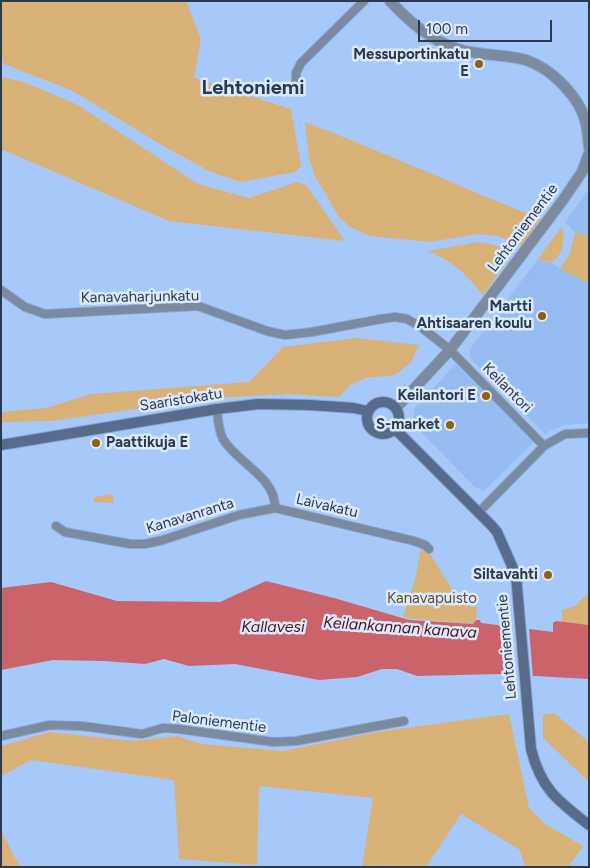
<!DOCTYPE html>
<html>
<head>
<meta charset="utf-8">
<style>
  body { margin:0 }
  #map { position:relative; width:590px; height:868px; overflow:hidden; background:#a7c9fa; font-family:Figtree,sans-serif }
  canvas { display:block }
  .frame { position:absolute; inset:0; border:2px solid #2c3a4e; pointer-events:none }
  .scale { position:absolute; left:418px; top:20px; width:134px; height:22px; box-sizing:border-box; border:2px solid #2c3a4e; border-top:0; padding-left:6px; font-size:15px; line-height:18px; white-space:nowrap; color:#2c3a4e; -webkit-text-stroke:4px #dbe9fd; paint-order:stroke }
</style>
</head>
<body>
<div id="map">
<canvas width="590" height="868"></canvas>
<div class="frame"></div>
<div class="scale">100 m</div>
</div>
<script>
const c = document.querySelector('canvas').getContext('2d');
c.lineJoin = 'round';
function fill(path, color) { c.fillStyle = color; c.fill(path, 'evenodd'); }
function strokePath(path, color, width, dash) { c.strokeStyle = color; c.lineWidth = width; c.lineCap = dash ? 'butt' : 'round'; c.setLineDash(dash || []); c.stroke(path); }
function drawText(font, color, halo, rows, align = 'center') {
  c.font = font + ' Figtree,sans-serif'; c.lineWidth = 5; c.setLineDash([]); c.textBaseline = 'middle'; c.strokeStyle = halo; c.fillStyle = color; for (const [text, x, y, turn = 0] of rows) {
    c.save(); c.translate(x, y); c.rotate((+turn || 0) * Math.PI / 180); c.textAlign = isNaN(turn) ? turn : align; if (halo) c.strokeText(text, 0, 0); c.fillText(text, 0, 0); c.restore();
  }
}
fill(new Path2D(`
  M589 189V236L575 232 565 222Z
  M538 259 544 262H550L560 269 589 283V423L566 425 554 429 545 434 471 359 469 350Z
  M456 364 534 442 484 491 475 487 416 427 413 418 415 407Z`), '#96bcf2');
fill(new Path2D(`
  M1 1H186L201 39 194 78 291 109 301 166 295 172 241 182 211 172 165 147 73 91 4 64 1 58Z
  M1 77 24 82 78 105 198 184 249 198 297 182 306 185 345 241 169 221 1 149Z
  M305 122C384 152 462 188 541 219L521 246 514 241 497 236 477 234 430 242 370 236 350 227 339 217 315 176 309 158Z
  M562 226C566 242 561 271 538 259Z
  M575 232 589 236V283L560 269 570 253Z
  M477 242C490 244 501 245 513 253L483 295C466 274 453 261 428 251Z
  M357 338 419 345 411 362 395 375 365 378 350 385 339 397 287 394 212 398 52 421 1 422V412L46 408 91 394 249 382 283 347Z
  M112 494 114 503 94 502V497Z
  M421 547 431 555 459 601 468 606 477 607 476 620 473 624 403 618 416 576Z
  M589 592V625L562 622V610L575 606Z
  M554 713 589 742V782L543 738V715Z
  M509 714 529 808 545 824 583 846 568 867H525L520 850 461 814 426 867H390L386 865 362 867 373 798 259 786 257 865 179 859 174 780 31 760 1 776V746L50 732 133 741 177 736 201 744 283 751 376 732Z
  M1 831 20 867H1Z`), '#d9b277');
fill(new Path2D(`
  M266 581 334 598 409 620 473 624 476 620H480L481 623 553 632V623L556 621 589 625V679L500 674 417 676 397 669H382L357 677 319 680 235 664 189 666 164 659 145 664 104 661 53 660 1 670V588L51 582 117 601 220 602Z`), '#cb636b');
fill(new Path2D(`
  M508 624 529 627 533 678 513 677Z`), '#a7c9fa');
const minor = new Path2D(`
  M296 91V73L301 63 364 1
  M1 290 25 307 45 314 198 306 267 331 285 335 312 332 381 319 395 317 407 319 421 327 450 350 544 446
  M217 409C218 419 218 429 223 439 237 463 276 477 275 508L414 541 425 545 429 549
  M479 512 544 446 565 434 589 433
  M56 526 65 532 130 544H145L163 540 239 515 275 508
  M1 736 50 725 81 726 142 734 163 728 179 729 273 742 296 741 404 721`);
const tertiary = new Path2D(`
  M390 1C410 22 431 41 458 49 480 56 504 54 526 60 551 68 581 98 586 124 588 132 588 140 589 147
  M396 408 450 350 563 200 582 172 589 153`);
const secondary = new Path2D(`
  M367 418a16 16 0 1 1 32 0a16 16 0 1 1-32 0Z
  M395 429 492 526 497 532 516 575 531 749C541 789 558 801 589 825
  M1 445 217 409 259 404 309 405 354 408 367 411`);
strokePath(minor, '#89a7d1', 10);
strokePath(tertiary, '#89a7d1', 12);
strokePath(secondary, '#89a7d1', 12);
strokePath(minor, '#7b8a9e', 8);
strokePath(tertiary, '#7b8a9e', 10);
strokePath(secondary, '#576c8a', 10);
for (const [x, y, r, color] of [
  [479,64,5,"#8e6209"],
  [542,316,5,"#8e6209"],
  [486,396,5,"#8e6209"],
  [450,425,5,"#8e6209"],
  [96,443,5,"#8e6209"],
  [548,575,5,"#8e6209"]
]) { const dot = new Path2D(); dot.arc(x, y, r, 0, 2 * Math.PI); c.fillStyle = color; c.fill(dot); strokePath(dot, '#dbe9fd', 2); }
drawText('bold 15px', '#2c3a4e', '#dbe9fd', [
  ["Messuportinkatu",469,55],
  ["E",469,72],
  ["Martti",532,307],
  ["Ahtisaaren koulu",532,324],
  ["Keilantori E",476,396],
  ["S-market",440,425],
  ["Paattikuja E",106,443,"left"],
  ["Siltavahti",538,575]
], 'right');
drawText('15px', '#2c3a4e', '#dbe9fd', [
  ["Lehtoniementie",523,228,-53],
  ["Kanavaharjunkatu",140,297,-1],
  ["Keilantori",507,388,45],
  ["Saaristokatu",181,400,-9],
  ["Laivakatu",327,506,13],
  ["Kanavanranta",190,516,-17],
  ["Lehtoniementie",507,647,-95],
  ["Paloniementie",219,722,7]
]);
drawText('15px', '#664d26', '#dbe9fd', [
  ["Kanavapuisto",432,599]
]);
drawText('italic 16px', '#54101b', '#dbe9fd', [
  ["Kallavesi",273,627],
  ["Keilankannan kanava",400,628,4]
]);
drawText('bold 20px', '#2c3a4e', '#dbe9fd', [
  ["Lehtoniemi",253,88]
]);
</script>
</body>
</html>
